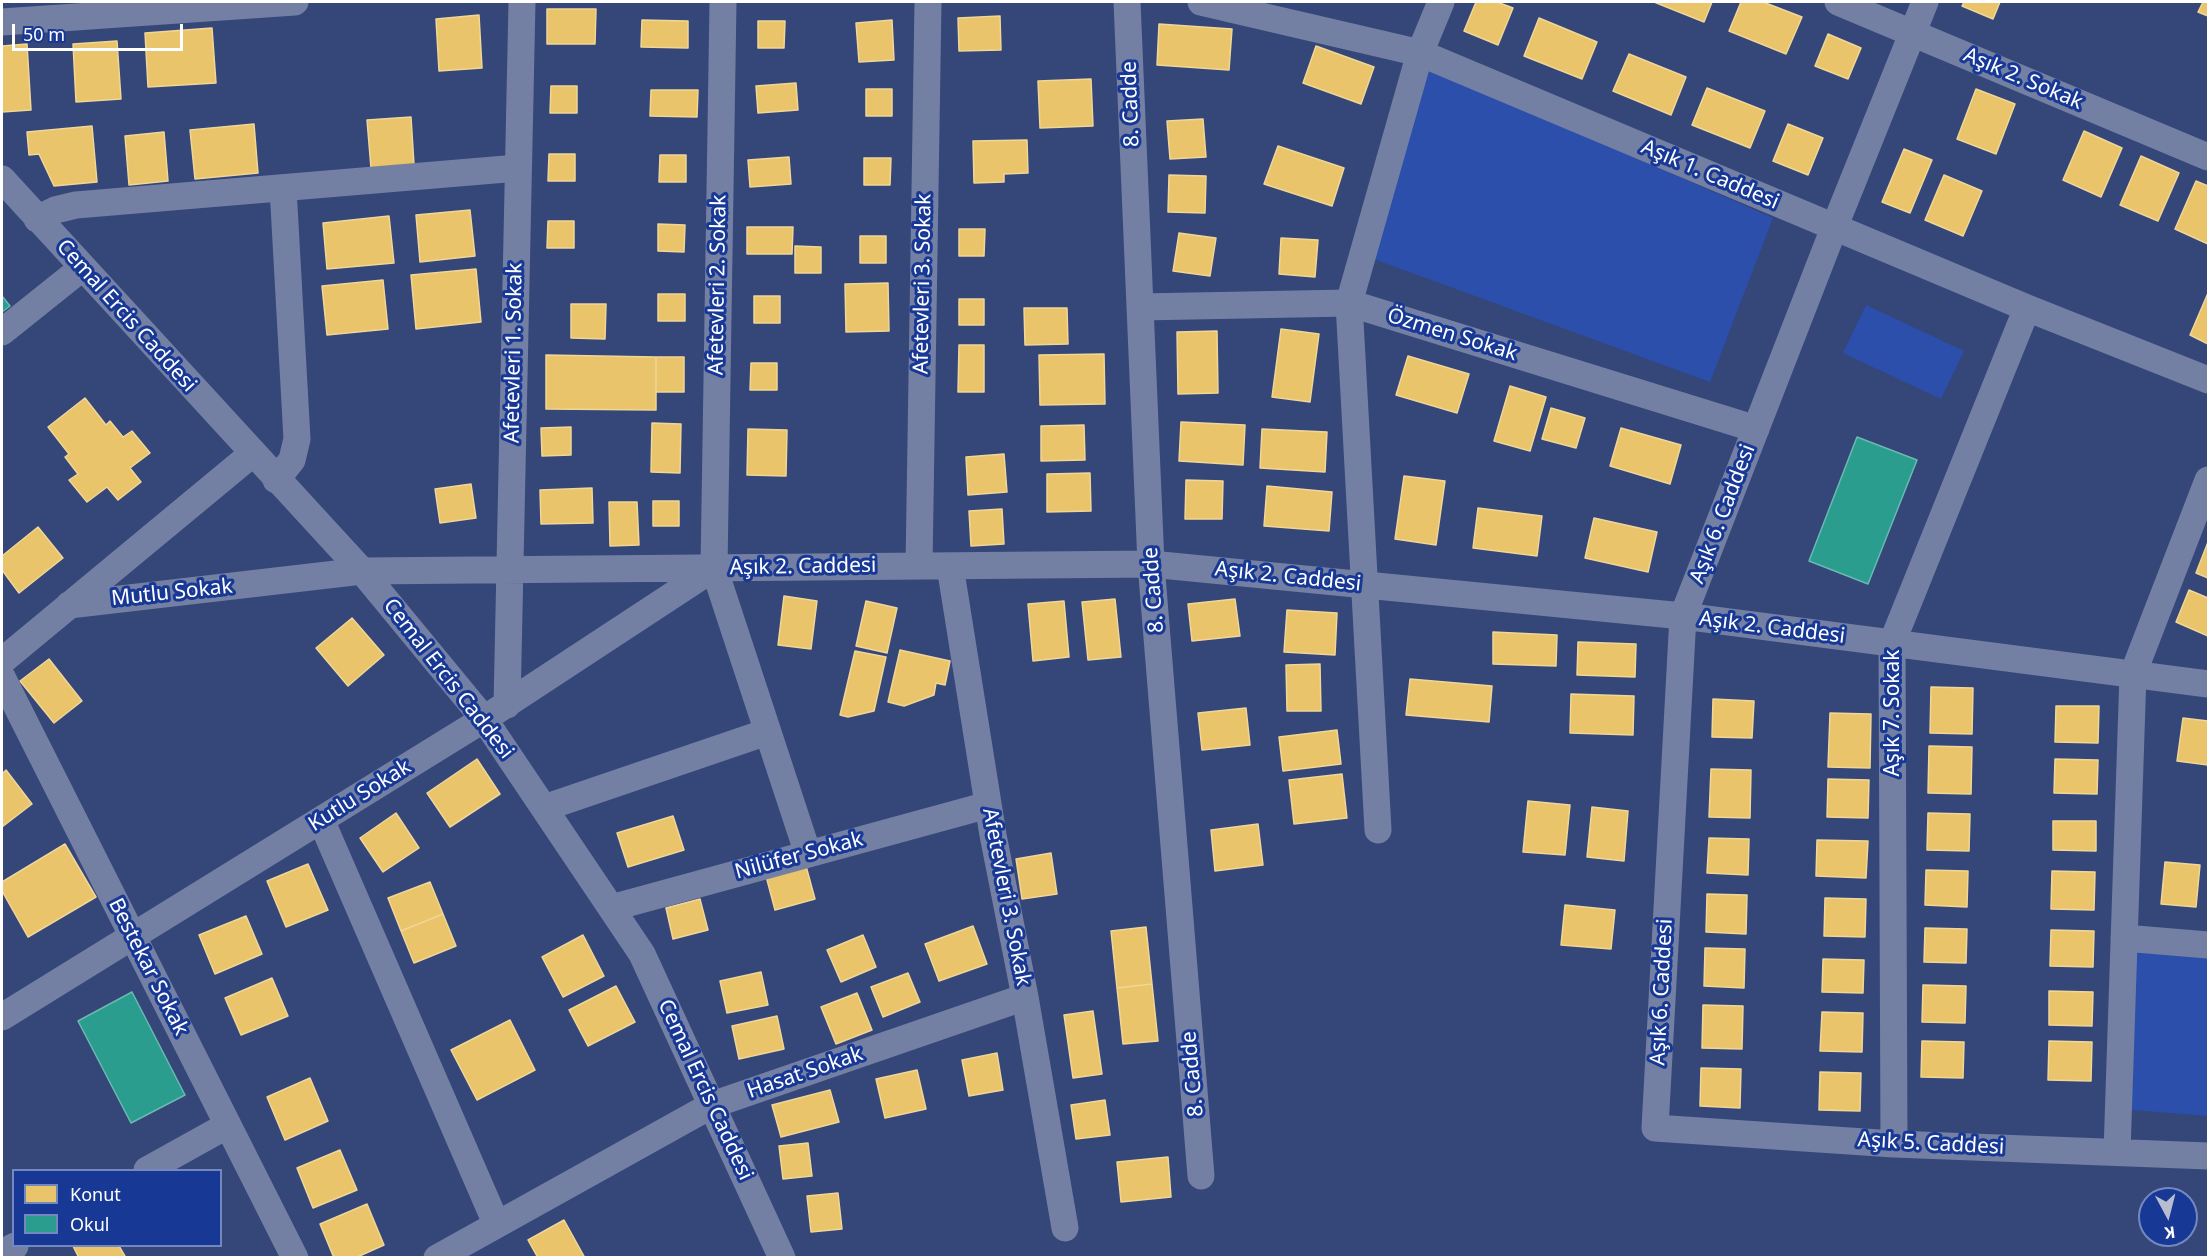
<!DOCTYPE html>
<html>
<head>
<meta charset="utf-8">
<style>
  body { margin:0 }
  #map { position:relative; width:2210px; height:1259px; overflow:hidden; background:#354679; font-family:"Noto Sans",sans-serif }
  canvas { display:block }
  .frame { position:absolute; inset:0; border:3px solid #fff; pointer-events:none }
  .legend { position:absolute; left:12px; top:1169px; width:210px; height:78px; box-sizing:border-box; background:#183896; border:2px solid #7488c0; margin:0; padding:8px 10px; list-style:none; font-size:18px; color:#fff }
  .legend li { display:flex; align-items:center; gap:12px; height:30px }
  .legend b { width:30px; border:2px solid #7488c0 }
  .north { position:absolute; left:2138px; top:1187px; width:60px; height:60px; box-sizing:border-box; background:#183896; border:2px solid #7488c0; border-radius:50%; rotate:173deg; font-size:16px; font-weight:700; line-height:24px; text-align:center; color:#fff }
  .north::after { content:''; display:block; margin:auto; width:21px; height:27px; background:#b8bed0; clip-path:polygon(50% 0,100% 100%,50% 72%,0 100%) }
  .scale { position:absolute; left:12px; top:24px; width:171px; height:27px; box-sizing:border-box; border:3px solid #fff; border-top:0; padding-left:8px; font-size:18px; line-height:21px; white-space:nowrap; color:#fff; -webkit-text-stroke:4px #183896; paint-order:stroke }
</style>
</head>
<body>
<div id="map">
<canvas width="2210" height="1259"></canvas>
<div class="frame"></div>
<ul class="legend">
<li><b style="height:16px;background:#e9c46a"></b>Konut</li>
<li><b style="height:16px;background:#2a9d8f"></b>Okul</li>
</ul>
<div class="north">K</div>
<div class="scale">50 m</div>
</div>
<script>
const c = document.querySelector('canvas').getContext('2d');
c.lineJoin = 'round';
function fill(path, color) { c.fillStyle = color; c.fill(path, 'evenodd'); }
function strokePath(path, color, width, dash) { c.strokeStyle = color; c.lineWidth = width; c.lineCap = dash ? 'butt' : 'round'; c.setLineDash(dash || []); c.stroke(path); }
function drawText(font, color, halo, rows, align = 'center') {
  c.font = font + ' "Noto Sans",sans-serif'; c.lineWidth = 6; c.setLineDash([]); c.textBaseline = 'middle'; c.strokeStyle = halo; c.fillStyle = color; for (const [text, x, y, turn = 0] of rows) {
    c.save(); c.translate(x, y); c.rotate((+turn || 0) * Math.PI / 180); c.textAlign = isNaN(turn) ? turn : align; if (halo) c.strokeText(text, 0, 0); c.fillText(text, 0, 0); c.restore();
  }
}
fill(new Path2D(`
  M1407 58 1773 218 1710 382 1363 255Z
  M1866 305 1964 351 1941 399 1843 353Z
  M2120 933 2208 943V1116L2121 1109Z`), '#2c4fac');
const homes = new Path2D(`
  M1476 2H1497L1513 8 1498 45 1464 31Z
  M1654 2H1712L1704 22Z
  M1741 2H1763L1802 17 1786 54 1729 31Z
  M1964 2H2000L1993 19 1962 6Z
  M2203 2H2208V16L2198 12Z
  M547 9H596L595 44H547Z
  M479 15 482 68 439 71 436 19Z
  M1000 16 1001 50 959 51 958 18Z
  M1539 18 1597 42 1582 79 1524 56Z
  M642 20 688 21V48L641 47Z
  M892 20 894 60 859 62 856 23Z
  M758 21H785L784 48H758Z
  M1159 24 1232 29 1229 70 1157 65Z
  M212 28 216 83 148 87 145 33Z
  M1828 34 1861 48 1848 79 1815 66Z
  M117 41 121 99 76 102 73 44Z
  M27 44 31 110 2 112V46Z
  M1316 46 1374 67 1361 104 1303 83Z
  M1629 54 1686 77 1671 115 1613 91Z
  M1091 79 1093 126 1040 128 1038 81Z
  M796 83 798 110 758 113 756 86Z
  M551 86H577V113H550Z
  M1707 88 1765 111 1750 148 1692 125Z
  M866 89H892V116H866Z
  M1976 89 2015 104 1996 154 1957 139Z
  M651 90H698L697 117 650 116Z
  M411 117 414 165 371 168 367 120Z
  M1203 119 1206 157 1170 159 1167 121Z
  M254 124 258 173 195 179 190 130Z
  M1788 124 1823 138 1808 175 1773 161Z
  M92 126 97 182 54 186 39 154 29 155 27 132Z
  M2084 131 2122 148 2101 197 2063 180Z
  M164 132 168 181 129 185 125 136Z
  M1027 140 1028 173 1004 174V182L974 183 973 141Z
  M1278 146 1344 168 1332 206 1264 184Z
  M1904 149 1932 160 1910 213 1882 202Z
  M549 154H575V181H548Z
  M660 155H686V182H659Z
  M2141 156 2179 173 2158 221 2120 205Z
  M789 157 791 184 750 187 748 160Z
  M864 158H891L890 185H864Z
  M1169 175 1206 176 1205 213 1168 212Z
  M1944 175 1982 191 1963 236 1925 220Z
  M2196 181 2208 186V244L2175 229Z
  M470 210 475 256 420 262 416 215Z
  M389 216 394 263 327 269 323 223Z
  M548 221H574V248H547Z
  M658 224 685 225 684 252 658 251Z
  M747 227H793L792 254H747Z
  M959 229H985L984 256H959Z
  M1179 233 1216 238 1210 276 1173 271Z
  M860 236H886V263H860Z
  M1281 238 1318 240 1315 277 1279 274Z
  M795 246 821 247V273H795Z
  M476 269 481 322 416 329 411 275Z
  M383 280 388 329 327 335 322 286Z
  M888 283 889 331 846 332 845 284Z
  M2208 293V344L2190 335Z
  M658 294H685V321H658Z
  M754 296H780V323H754Z
  M959 299H984V325H959Z
  M571 304H606L605 339 571 338Z
  M1024 308H1067L1068 344 1025 345Z
  M1281 329 1319 334 1310 402 1272 397Z
  M1217 331 1218 393 1178 394 1177 332Z
  M959 345H984V392H958Z
  M1104 354 1105 404 1040 405 1039 355Z
  M546 355 656 357V410L546 409Z
  M1408 356 1469 374 1457 413 1396 395Z
  M656 357H684V392H656Z
  M751 363H777V390H750Z
  M1510 386 1546 397 1530 451 1494 441Z
  M85 398 106 425 110 421 123 437 132 431 150 453 130 468 141 482 118 500 107 487 87 502 69 480 78 474 65 457 69 454 48 427Z
  M1551 408 1585 418 1576 448 1542 439Z
  M1181 422 1245 425 1243 465 1179 461Z
  M652 423 681 424 680 473 651 472Z
  M1084 425 1085 460 1041 461V426Z
  M571 427V455L542 456 541 428Z
  M1621 428 1681 445 1670 484 1610 466Z
  M748 429 787 430 786 476 747 475Z
  M1262 429 1327 432 1325 472 1260 468Z
  M1004 454 1007 492 968 495 966 457Z
  M1090 473 1091 511 1047 512V474Z
  M1404 476 1445 481 1436 545 1395 539Z
  M1186 480 1223 481 1222 519H1185Z
  M471 484 476 518 440 523 435 489Z
  M1267 486 1332 492 1329 531 1264 526Z
  M592 488 593 523 541 524 540 490Z
  M653 501H679V526H653Z
  M609 502H637L639 545 610 546Z
  M1478 508 1542 516 1537 556 1473 548Z
  M1002 509 1004 544 971 546 969 511Z
  M1594 518 1657 532 1648 572 1585 558Z
  M38 527 63 558 19 593 2 570V556Z
  M2208 542V578L2196 573Z
  M2189 590 2208 598V636L2176 622Z
  M784 596 817 601 811 649 778 645Z
  M1115 599 1121 657 1088 660 1082 602Z
  M1235 599 1240 636 1192 641 1188 604Z
  M866 601 897 608 887 653 856 646Z
  M1064 601 1069 657 1033 661 1028 604Z
  M1287 610 1337 613 1335 655 1284 652Z
  M352 618 384 655 348 686 316 648Z
  M1493 632 1557 635 1556 666 1493 664Z
  M1578 642 1636 644 1635 677 1577 675Z
  M900 650 950 661 945 685 936 683 934 695 904 706 888 702Z
  M855 651 886 657 874 711 848 717 840 715Z
  M49 659 82 701 54 723 20 681Z
  M1320 664 1321 711H1287L1286 665Z
  M1410 679 1492 686 1489 722 1406 715Z
  M1931 687 1973 688 1972 734 1930 733Z
  M1571 694 1634 696 1633 735 1570 733Z
  M1713 699 1754 701 1752 738 1712 737Z
  M2056 706H2099L2098 743 2055 742Z
  M1246 708 1250 745 1202 750 1198 713Z
  M1830 713 1871 714 1870 768 1828 767Z
  M2183 718 2208 721V765L2177 761Z
  M1337 730 1341 764 1283 771 1279 737Z
  M1929 746 1972 747 1971 794 1928 793Z
  M477 759 500 794 450 827 427 793Z
  M2055 759 2098 760 2097 794 2054 793Z
  M1711 769 1751 770 1750 818 1709 817Z
  M6 770 32 804 2 827V774Z
  M1342 774 1347 818 1294 824 1289 780Z
  M1828 779 1869 780 1868 818 1827 817Z
  M1528 801 1570 805 1565 855 1523 852Z
  M1592 807 1628 811 1624 861 1587 857Z
  M396 813 419 848 383 872 360 838Z
  M1928 813 1970 814 1969 851 1927 850Z
  M673 816 684 850 628 867 617 833Z
  M2053 821H2096V851L2053 850Z
  M1258 824 1263 865 1215 871 1211 830Z
  M1709 838 1749 839 1748 875 1707 873Z
  M1817 840 1868 841 1866 878 1816 876Z
  M65 844 96 897 28 937 2 891V882Z
  M1051 853 1057 894 1022 899 1016 859Z
  M2165 862 2200 865 2196 907 2161 904Z
  M308 864 328 910 286 927 267 881Z
  M806 866 815 899 775 910 766 876Z
  M1926 870 1968 871 1967 907 1925 905Z
  M2052 871 2095 872 2094 910 2051 909Z
  M430 882 443 914 401 931 388 898Z
  M1707 894 1747 895 1746 934 1706 932Z
  M1825 898 1866 899 1865 937 1824 936Z
  M700 899 708 930 673 939 666 908Z
  M1565 905 1615 910 1611 949 1561 945Z
  M443 914 456 946 414 963 401 931Z
  M246 916 262 954 215 974 199 935Z
  M973 926 987 964 939 981 925 944Z
  M1146 927 1152 984 1117 988 1111 931Z
  M1925 928 1967 929 1966 963 1924 962Z
  M2051 930 2094 931 2093 967 2050 966Z
  M583 935 604 976 563 997 542 957Z
  M863 935 876 967 841 982 827 950Z
  M1705 948 1745 949 1744 988 1704 986Z
  M1823 959 1864 960 1863 993 1822 992Z
  M761 972 768 1005 727 1013 720 981Z
  M908 973 920 1002 883 1017 871 987Z
  M272 978 288 1016 241 1035 225 998Z
  M1152 984 1158 1041 1123 1044 1117 988Z
  M1923 985 1966 986 1965 1023 1922 1022Z
  M616 986 635 1022 588 1046 569 1010Z
  M2049 991 2093 992 2092 1026 2049 1025Z
  M857 993 872 1030 836 1044 821 1007Z
  M1703 1005 1743 1006 1742 1049 1702 1048Z
  M1093 1011 1102 1074 1073 1078 1064 1015Z
  M1822 1012 1863 1013 1862 1052 1820 1051Z
  M777 1016 784 1049 739 1059 732 1026Z
  M510 1020 535 1070 477 1100 451 1050Z
  M1922 1041 1964 1042 1963 1078 1921 1077Z
  M2049 1041 2092 1042 2091 1081 2048 1080Z
  M997 1053 1003 1090 969 1096 962 1060Z
  M1701 1068 1741 1069 1740 1108 1700 1106Z
  M917 1070 926 1109 885 1118 876 1079Z
  M1820 1072 1861 1073 1860 1111 1819 1110Z
  M310 1078 328 1121 285 1140 267 1097Z
  M830 1090 839 1122 781 1137 772 1105Z
  M1105 1100 1110 1135 1076 1139 1071 1105Z
  M808 1143 812 1176 783 1179 779 1146Z
  M340 1150 357 1190 313 1208 297 1168Z
  M1168 1157 1171 1197 1121 1202 1117 1162Z
  M838 1193 842 1229 811 1232 807 1196Z
  M367 1204 384 1245 355 1258H334L320 1224Z
  M564 1220 585 1258H538L528 1240Z
  M73 1246H119L126 1258H79Z`);
fill(homes, '#e9c46a');
strokePath(homes, '#f0d697', 1.5);
const schools = new Path2D(`
  M2 296 10 306 2 312Z
  M1857 437 1917 460 1868 584 1809 561Z
  M132 992 185 1095 131 1123 78 1021Z`);
fill(schools, '#2a9d8f');
strokePath(schools, '#6abab1', 1.5);
strokePath(new Path2D(`
  M723 2 714 568 808 854
  M1127 2 1151 564 1201 1176
  M1201 2 1420 53 2027 308 2208 380
  M1838 2 2208 157
  M1925 2 1834 228 1683 616 1655 1128 1894 1144 2208 1156
  M2 22 295 2
  M2 179 362 571 484 719 642 954 782 1258
  M37 219 55 210 76 205 518 168
  M1140 307 1349 303 1756 429
  M2 332 82 268
  M276 480 292 460 297 439 283 188
  M919 566 928 2
  M950 566 993 835 1025 997 1065 1228
  M69 605 362 571 1151 564 1683 616 2208 684
  M2 661 252 454
  M2 677 295 1258
  M507 705 522 2
  M544 808 767 732
  M321 820 496 1223
  M1378 830 1349 303 1420 53 1441 2
  M611 908 988 805
  M2124 938 2208 945
  M2 1017 484 719 714 568
  M1894 1144 1892 643 2027 308
  M2117 1152 2133 674 2208 480
  M147 1170 228 1125
  M2 1253 15 1246
  M437 1258 712 1105 1025 997`), '#7380a4', 27);
drawText('21px', '#fff', '#183896', [
  ["Aşık 2. Sokak",2023,79,23],
  ["8. Cadde",1131,104,-92],
  ["Aşık 1. Caddesi",1710,175,23],
  ["Afetevleri 3. Sokak",923,284,-89],
  ["Afetevleri 2. Sokak",718,285,-89],
  ["Cemal Ercis Caddesi",126,316,48],
  ["Özmen Sokak",1452,335,17],
  ["Afetevleri 1. Sokak",514,353,-89],
  ["Aşık 6. Caddesi",1723,514,-69],
  ["Aşık 2. Caddesi",803,567,-1],
  ["Aşık 2. Caddesi",1288,577,6],
  ["8. Cadde",1154,590,-94],
  ["Mutlu Sokak",172,593,-6],
  ["Aşık 2. Caddesi",1772,628,7],
  ["Cemal Ercis Caddesi",448,679,52],
  ["Aşık 7. Sokak",1893,713,-90],
  ["Kutlu Sokak",360,796,-32],
  ["Nilüfer Sokak",799,856,-15],
  ["Afetevleri 3. Sokak",1006,897,79],
  ["Bestekar Sokak",148,967,63],
  ["Aşık 6. Caddesi",1662,992,-87],
  ["Hasat Sokak",805,1073,-19],
  ["8. Cadde",1193,1074,-95],
  ["Cemal Ercis Caddesi",705,1090,65],
  ["Aşık 5. Caddesi",1931,1144,3]
]);
</script>
</body>
</html>
